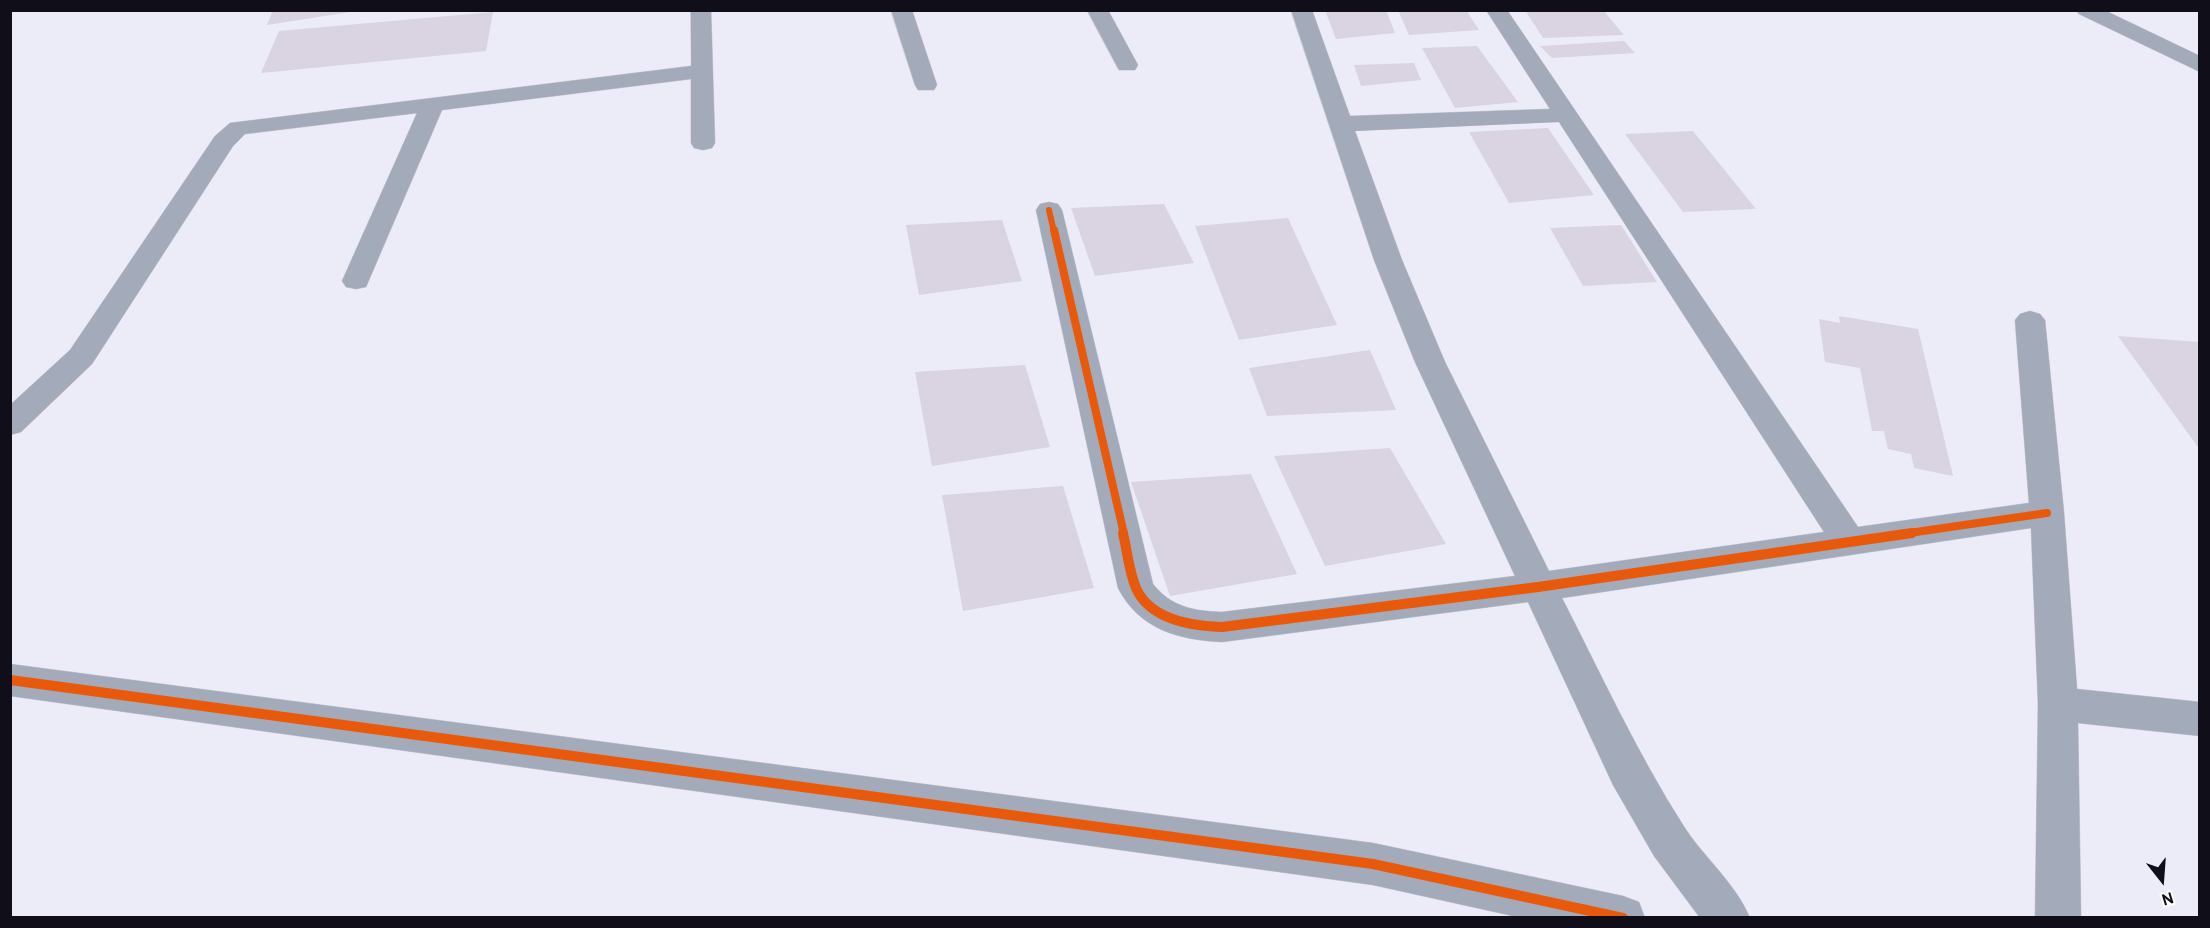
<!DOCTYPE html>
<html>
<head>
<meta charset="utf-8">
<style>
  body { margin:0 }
  #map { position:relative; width:2210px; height:928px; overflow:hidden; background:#ececf8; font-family:Overpass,sans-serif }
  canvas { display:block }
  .frame { position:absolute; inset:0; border:12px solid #100f19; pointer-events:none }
  .north { position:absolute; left:2132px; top:850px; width:60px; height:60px; -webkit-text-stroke:4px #fff; paint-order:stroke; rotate:163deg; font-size:16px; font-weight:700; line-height:24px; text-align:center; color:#100f19 }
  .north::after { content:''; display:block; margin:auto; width:21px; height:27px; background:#100f19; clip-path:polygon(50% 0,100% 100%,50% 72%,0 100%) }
</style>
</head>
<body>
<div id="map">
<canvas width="2210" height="928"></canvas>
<div class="frame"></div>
<div class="north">N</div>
</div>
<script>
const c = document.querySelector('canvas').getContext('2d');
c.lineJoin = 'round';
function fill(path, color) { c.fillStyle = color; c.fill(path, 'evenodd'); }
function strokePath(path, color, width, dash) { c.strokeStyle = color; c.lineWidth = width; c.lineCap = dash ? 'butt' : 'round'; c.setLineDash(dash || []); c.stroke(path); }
fill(new Path2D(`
  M273 10H363L267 25Z
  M1325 10H1386L1395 33 1336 39Z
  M1398 10H1466L1479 30 1409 35Z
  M1525 10H1603L1624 35 1543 38Z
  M493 12 486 51 261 73 279 31Z
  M1624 41 1635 53 1552 58 1540 46Z
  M1477 46 1518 102 1455 108 1422 48Z
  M1414 63 1421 80 1361 86 1354 65Z
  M1548 128 1594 195 1509 203 1469 132Z
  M1693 131 1756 209 1683 212 1625 134Z
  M1164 204 1194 263 1095 276 1071 208Z
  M1288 218 1337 325 1239 340 1195 226Z
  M1002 220 1022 281 919 295 906 225Z
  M1621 225 1657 282 1583 286 1550 228Z
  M1839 316 1918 329 1953 476 1914 468 1911 454 1888 449 1884 431H1872L1860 368 1825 362 1819 319 1840 323Z
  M2118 336 2200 342V450Z
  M1370 350 1396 410 1267 416 1249 368Z
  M1025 365 1050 447 932 466 915 372Z
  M1390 448 1446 544 1325 566 1274 456Z
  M1251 474 1297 574 1170 596 1131 482Z
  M1063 486 1094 588 963 611 942 495Z`), '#d9d3e2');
const minor = new Path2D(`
  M691 10H711L715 143 712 148 703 150 694 148 691 143V79L442 110 366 287 356 289 346 287 342 281 417 113 245 134 233 146 92 364 21 432 10 435V405L70 350 215 136 230 123 691 66Z
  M891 10H912L937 85 934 90H918L915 85Z
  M1087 10H1108L1138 65 1135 70H1119Z
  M1291 10H1312L1350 116 1550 109 1486 10H1507L1858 527 2029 503 2015 320 2020 314 2030 311 2040 314 2045 320 2064 513 2077 689 2200 702V736L2078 723 2081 918H2035L2038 704 2031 528 1562 598C1601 674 1637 753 1683 825 1703 857 1735 882 1750 918H1700L1654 856 1613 785 1528 602 1222 642C1178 640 1139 629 1118 588L1036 210 1040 204 1049 202 1058 204 1062 210 1153 584C1171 607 1194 611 1222 612L1515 576 1415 362 1374 260ZM1559 122 1824 532 1549 571 1445 362 1402 260 1355 131Z
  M2076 10H2104L2200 56V72L2079 14Z
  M10 664 1373 843 1623 896 1639 902 1645 918H1522L1373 885 10 696Z`);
strokePath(minor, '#cac9d3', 1);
fill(minor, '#a3aab9');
strokePath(new Path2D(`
  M1049 210 1054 232`), '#e8590c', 6);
strokePath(new Path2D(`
  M1054 230 1124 534
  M1902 534 2047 513`), '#e8590c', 8);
strokePath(new Path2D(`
  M1123 533C1127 550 1129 572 1136 588 1150 620 1192 626 1222 627L1538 587 1912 533
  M10 680 1373 864 1623 918`), '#e8590c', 10);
</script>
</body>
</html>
